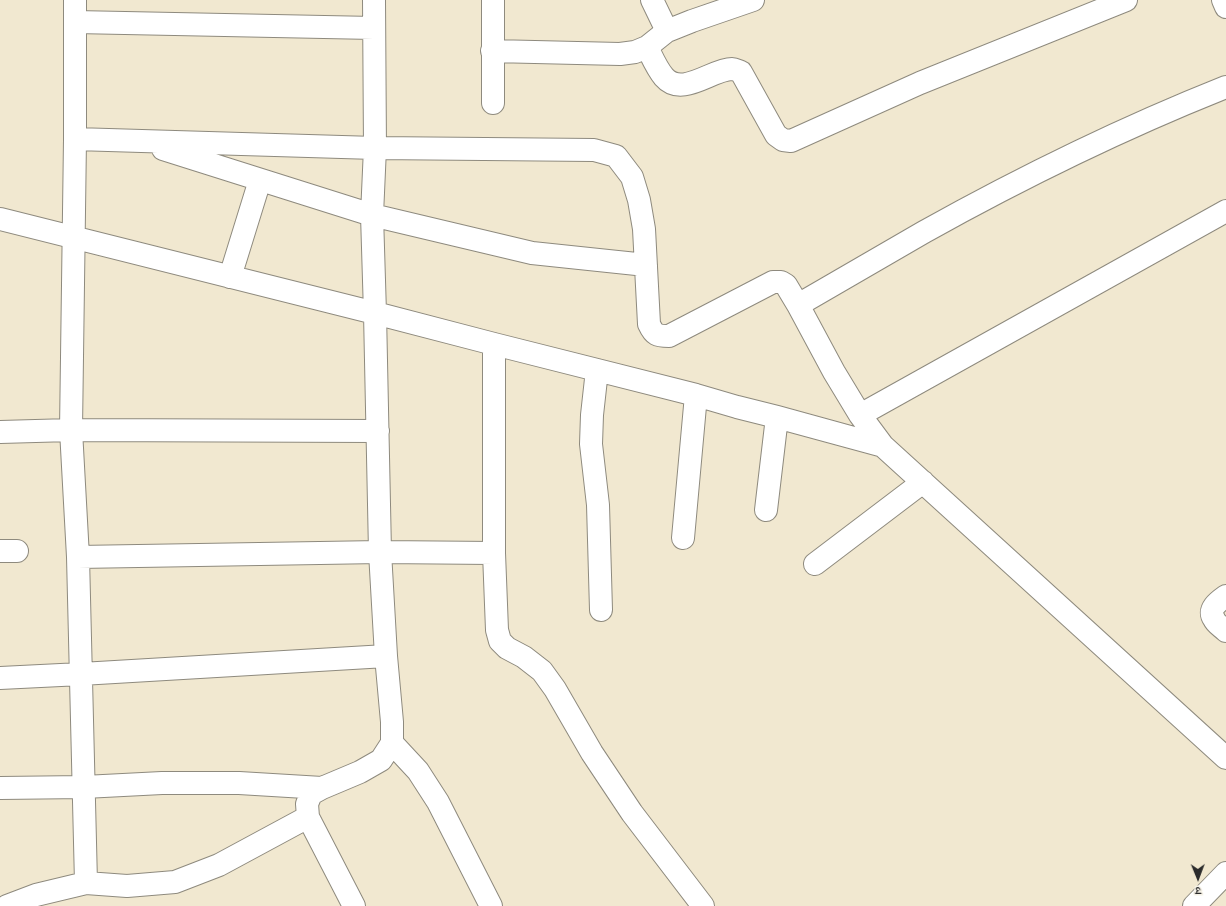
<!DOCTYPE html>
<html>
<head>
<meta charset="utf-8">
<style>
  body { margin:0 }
  #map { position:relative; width:1226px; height:906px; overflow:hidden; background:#f1e8d0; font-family:"IM FELL English","Noto Serif Devanagari",serif }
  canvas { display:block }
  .north { position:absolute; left:1178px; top:858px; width:40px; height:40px; -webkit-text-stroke:3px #f7f3e8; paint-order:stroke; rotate:179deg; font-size:11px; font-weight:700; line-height:16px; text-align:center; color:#2b2b2b }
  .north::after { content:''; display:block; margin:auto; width:14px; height:18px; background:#2b2b2b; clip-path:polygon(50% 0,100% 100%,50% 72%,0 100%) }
</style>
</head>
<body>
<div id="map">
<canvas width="1226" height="906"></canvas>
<div class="north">उ</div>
</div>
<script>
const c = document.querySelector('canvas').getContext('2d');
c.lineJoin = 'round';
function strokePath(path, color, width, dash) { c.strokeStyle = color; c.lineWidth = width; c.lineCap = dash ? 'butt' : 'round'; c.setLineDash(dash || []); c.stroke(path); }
const minor = new Path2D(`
  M75 0V139L71 430 78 557 86 883
  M493 0V103
  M652 0 667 31
  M1223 0 1226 7
  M75 22 374 28
  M647 47C652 57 657 69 664 77 682 98 712 69 732 69 735 69 738 71 741 72L776 135 783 140 791 141 920 83 1126 0
  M492 51 620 54 635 52 647 47 667 31 692 21 753 0
  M75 139 375 148 594 150 616 156 632 177 639 200 644 229 649 324C654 335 657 336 669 336L773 282H781L786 285 798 305 834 372 860 415 883 446
  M163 149 372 215 532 253 646 265
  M0 219 375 313 494 344 696 395 737 407 777 417 883 446 1226 758
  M230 277 260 180
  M798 305C840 281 882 256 924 232 1021 178 1123 128 1226 87
  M494 344V553L497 630 500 641 507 648 524 657 542 671 555 689 592 753 632 813 703 906
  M597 370 592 415 591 444 598 505 601 610
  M860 415 1226 211
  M0 432 71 430 378 431
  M766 510 777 417
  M683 538 696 395
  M0 551H17
  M78 557 380 552 494 553
  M815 564 923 482
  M1226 596C1219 601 1207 609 1214 619 1216 624 1222 627 1226 631
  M0 678 81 674 386 656
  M392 743 418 771 438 802 491 906
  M0 788 84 787 162 783H239L322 788
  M7 906 36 895 86 883 127 886 175 882 219 865 308 817
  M354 906 308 817 307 804 311 794 322 788 360 772 381 760 392 743V722L386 656 380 552 375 313 372 215 375 148 374 0
  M1194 906 1226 873`);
strokePath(minor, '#8e8a7e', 24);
strokePath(minor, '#fff', 22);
</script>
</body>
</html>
